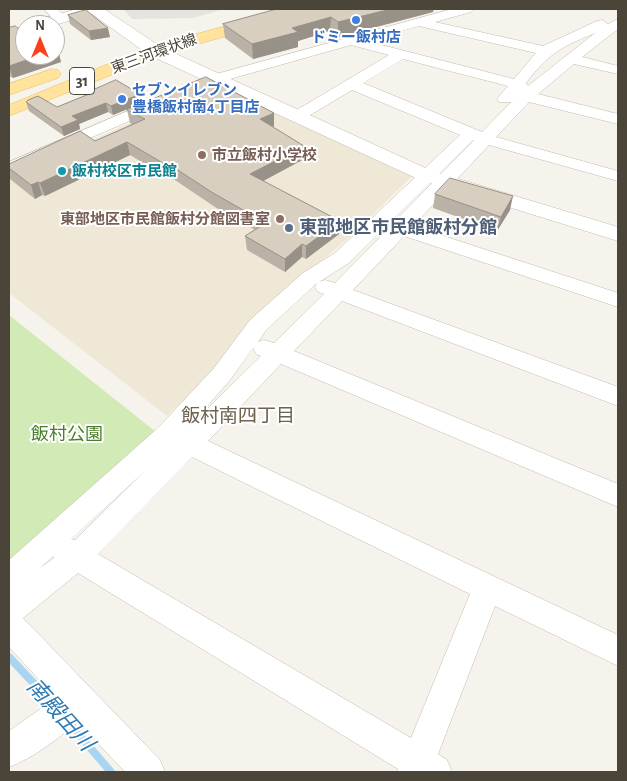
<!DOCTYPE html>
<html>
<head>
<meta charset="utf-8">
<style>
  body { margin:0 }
  #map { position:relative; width:627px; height:781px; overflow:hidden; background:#f6f3ec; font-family:"Alegreya Sans",sans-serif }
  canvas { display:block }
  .frame { position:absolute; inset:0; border:10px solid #4b4439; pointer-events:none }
  .north { position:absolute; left:15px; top:15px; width:50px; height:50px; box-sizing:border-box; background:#fff; border:1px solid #b7b4b0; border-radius:50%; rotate:0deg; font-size:14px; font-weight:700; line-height:20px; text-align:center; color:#4b4439 }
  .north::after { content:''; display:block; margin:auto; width:18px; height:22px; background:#fc3f1d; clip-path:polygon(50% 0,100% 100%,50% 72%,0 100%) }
</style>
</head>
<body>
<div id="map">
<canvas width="627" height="781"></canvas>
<div class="frame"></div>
<div class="north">N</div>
</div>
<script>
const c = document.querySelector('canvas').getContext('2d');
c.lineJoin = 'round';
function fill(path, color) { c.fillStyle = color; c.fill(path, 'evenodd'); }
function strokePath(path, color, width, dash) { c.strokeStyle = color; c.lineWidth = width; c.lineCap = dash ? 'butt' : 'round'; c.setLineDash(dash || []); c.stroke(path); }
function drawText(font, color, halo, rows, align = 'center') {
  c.font = font + ' "Alegreya Sans","Noto Sans JP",sans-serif'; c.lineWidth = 4; c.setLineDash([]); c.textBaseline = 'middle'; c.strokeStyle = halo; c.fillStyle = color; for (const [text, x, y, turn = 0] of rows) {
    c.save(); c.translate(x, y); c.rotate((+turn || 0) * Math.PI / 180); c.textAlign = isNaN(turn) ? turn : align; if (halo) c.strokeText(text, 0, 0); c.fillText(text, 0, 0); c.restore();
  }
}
fill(new Path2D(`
  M214 84 412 176 353 234 253 320 222 364 167 416 9 293V174L84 144Z`), '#efe8d6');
fill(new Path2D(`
  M9 315 156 432 9 566Z`), '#d2eab5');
fill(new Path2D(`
  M224 9 193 18 132 19 124 10Z`), '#e5e3e0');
strokePath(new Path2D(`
  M9 657 55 706
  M67 721 111 772`), '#a9d4f2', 8);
const minor = new Path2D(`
  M44 9H57L67 18 65 21H55Z
  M452 9H473L471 12 435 22 543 46 597 21 602 20 608 24 618 19V29L582 57 618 66V74L574 64 538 94 618 114V124L529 102 496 137 618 171V181L489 145 413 226 618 293V307L404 236 353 290 618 387V406L342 301 294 351 618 484V507L281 364 208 441 618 635V666L495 606 438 754 447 760 452 772H397L398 769 78 573 23 618 160 760 165 772H125L78 722C57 739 34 758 9 767V731L56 698 9 647V560L159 427 214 368 250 320 303 273 335 253 460 135 352 90 302 120H290L288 117 290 114 389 55 351 45 219 82 199 91H189L186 88 189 85 209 76ZM419 26 423 27 536 53 514 79 366 41ZM595 33 528 86 526 83C550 52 560 48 595 33ZM403 59 508 86 497 99 499 102H511L518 95 482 132 363 83ZM473 140H474L396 220 393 219ZM383 229 387 230 335 283 325 280 319 282 349 263ZM317 283 315 287 318 292 324 294 274 343 264 340 258 342 266 330ZM253 348 256 354 261 356 189 427 230 380ZM192 457 470 594 411 738 98 554ZM145 471 75 540 71 539ZM53 556 54 558 40 568Z
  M158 98 166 103 164 106 9 173V162Z`);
const tertiary = new Path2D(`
  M77 9H104L161 47 432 171 618 227V241L418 179 149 55 92 14 55 25H30L32 22Z`);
const primary = new Path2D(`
  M288 9H312L309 12 161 55 9 116V105L149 47Z
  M52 69 58 70 61 74 58 78 9 95V84Z`);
strokePath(minor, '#c2bbae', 1);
strokePath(tertiary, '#c2bbae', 1);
strokePath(primary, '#e6c16a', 1);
fill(minor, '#fff');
fill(tertiary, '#fff');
fill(primary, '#ffe39c');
fill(new Path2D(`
  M277 9 433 12 338 37 330 31 298 41V47L253 59 225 38 223 24Z
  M68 15 110 37 91 40 70 24Z
  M9 28 25 55 61 62 13 78 9 76Z
  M91 91 142 103 113 115 108 112 79 124 80 129 64 136 29 111 26 102 57 107 91 93Z
  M127 110 274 126 272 127 304 159 263 181 339 234 306 259 302 257 285 272 247 250 245 236 255 230 215 207 172 178 170 179 130 155 45 196 42 195 35 199 10 179 9 176V164L95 141 132 124 130 123Z
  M435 194 510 210 497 231 433 208Z`), '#bab2a6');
fill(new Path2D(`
  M391 9H434L433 12 338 37V22Z
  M331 17 330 31 298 41V47L253 59 252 44 292 28Z
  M108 28 110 37 91 40 89 31Z
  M58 49 61 62 13 78 9 66 41 55H55V50Z
  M140 94 142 103 113 115 111 106Z
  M106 103 108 112 79 124 80 129 64 136 61 127 72 116Z
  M274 113V126L261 132 260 119Z
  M127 142 130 155 45 196 40 183Z
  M304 146V159L252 187 250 174Z
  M170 165 172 178 170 179 168 166Z
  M38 182 42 195 35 199 31 185Z
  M513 196 510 210 497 231 501 217Z
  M340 221 339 234 306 259V246Z
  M302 244V257L285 272V259Z`), '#979187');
const building = new Path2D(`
  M277 9H391L338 22 331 17 292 28 298 32 252 44 223 24Z
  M86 10 108 28 89 31 68 15Z
  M15 26 25 33V55H41L9 66V28Z
  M206 77 274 113 260 119 304 146 250 174 340 221 306 246 302 244 285 259 245 236 266 223 213 193 170 165 168 166 127 142 40 183 38 182 31 185 9 168V164L80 131 95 141 145 119 127 110Z
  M116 80 140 94 111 106 106 103 72 116 78 120 61 127 26 102 28 100 38 96 57 107 94 92 91 91Z
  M450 178 513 196 501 217 435 194Z`);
fill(building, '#d8cfc1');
strokePath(building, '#979187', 1);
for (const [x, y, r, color] of [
  [356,20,5,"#3f7fe0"],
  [122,99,5,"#3f7fe0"],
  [202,155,5,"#8d6e63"],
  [62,171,5,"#0f9aa8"],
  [280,219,5,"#8d6e63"],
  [289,228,5,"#5c6f8a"]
]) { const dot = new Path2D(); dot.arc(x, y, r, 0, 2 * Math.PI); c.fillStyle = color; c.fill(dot); strokePath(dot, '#fff', 2); }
drawText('bold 15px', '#366cbe', '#fff', [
  ["ドミー飯村店",356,37],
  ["セブンイレブン",132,90,"left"],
  ["豊橋飯村南4丁目店",132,107,"left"]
]);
drawText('15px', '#4b4439', '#fff', [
  ["東三河環状線",154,54,-20]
]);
drawText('bold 15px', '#785e54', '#fff', [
  ["市立飯村小学校",212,155],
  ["東部地区市民館飯村分館図書室",270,219,"right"]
], 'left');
drawText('bold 15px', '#0d838f', '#fff', [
  ["飯村校区市民館",72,171]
], 'left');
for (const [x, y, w] of [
  [82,81,25]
]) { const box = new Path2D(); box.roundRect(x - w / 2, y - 13.5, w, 27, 4); c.fillStyle = '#fff'; c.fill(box); strokePath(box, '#4b4439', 1); }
drawText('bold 16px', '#4b4439', null, [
  ["31",82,81]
]);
drawText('bold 18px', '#4e5e75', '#fff', [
  ["東部地区市民館飯村分館",299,228]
], 'left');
drawText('18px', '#4a7f2a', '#fff', [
  ["飯村公園",67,435]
]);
drawText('19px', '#6e6250', '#fff', [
  ["飯村南四丁目",238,416]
]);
drawText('italic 22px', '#2e7ab2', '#fff', [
  ["南殿田川",60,715,48]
]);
</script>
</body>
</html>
